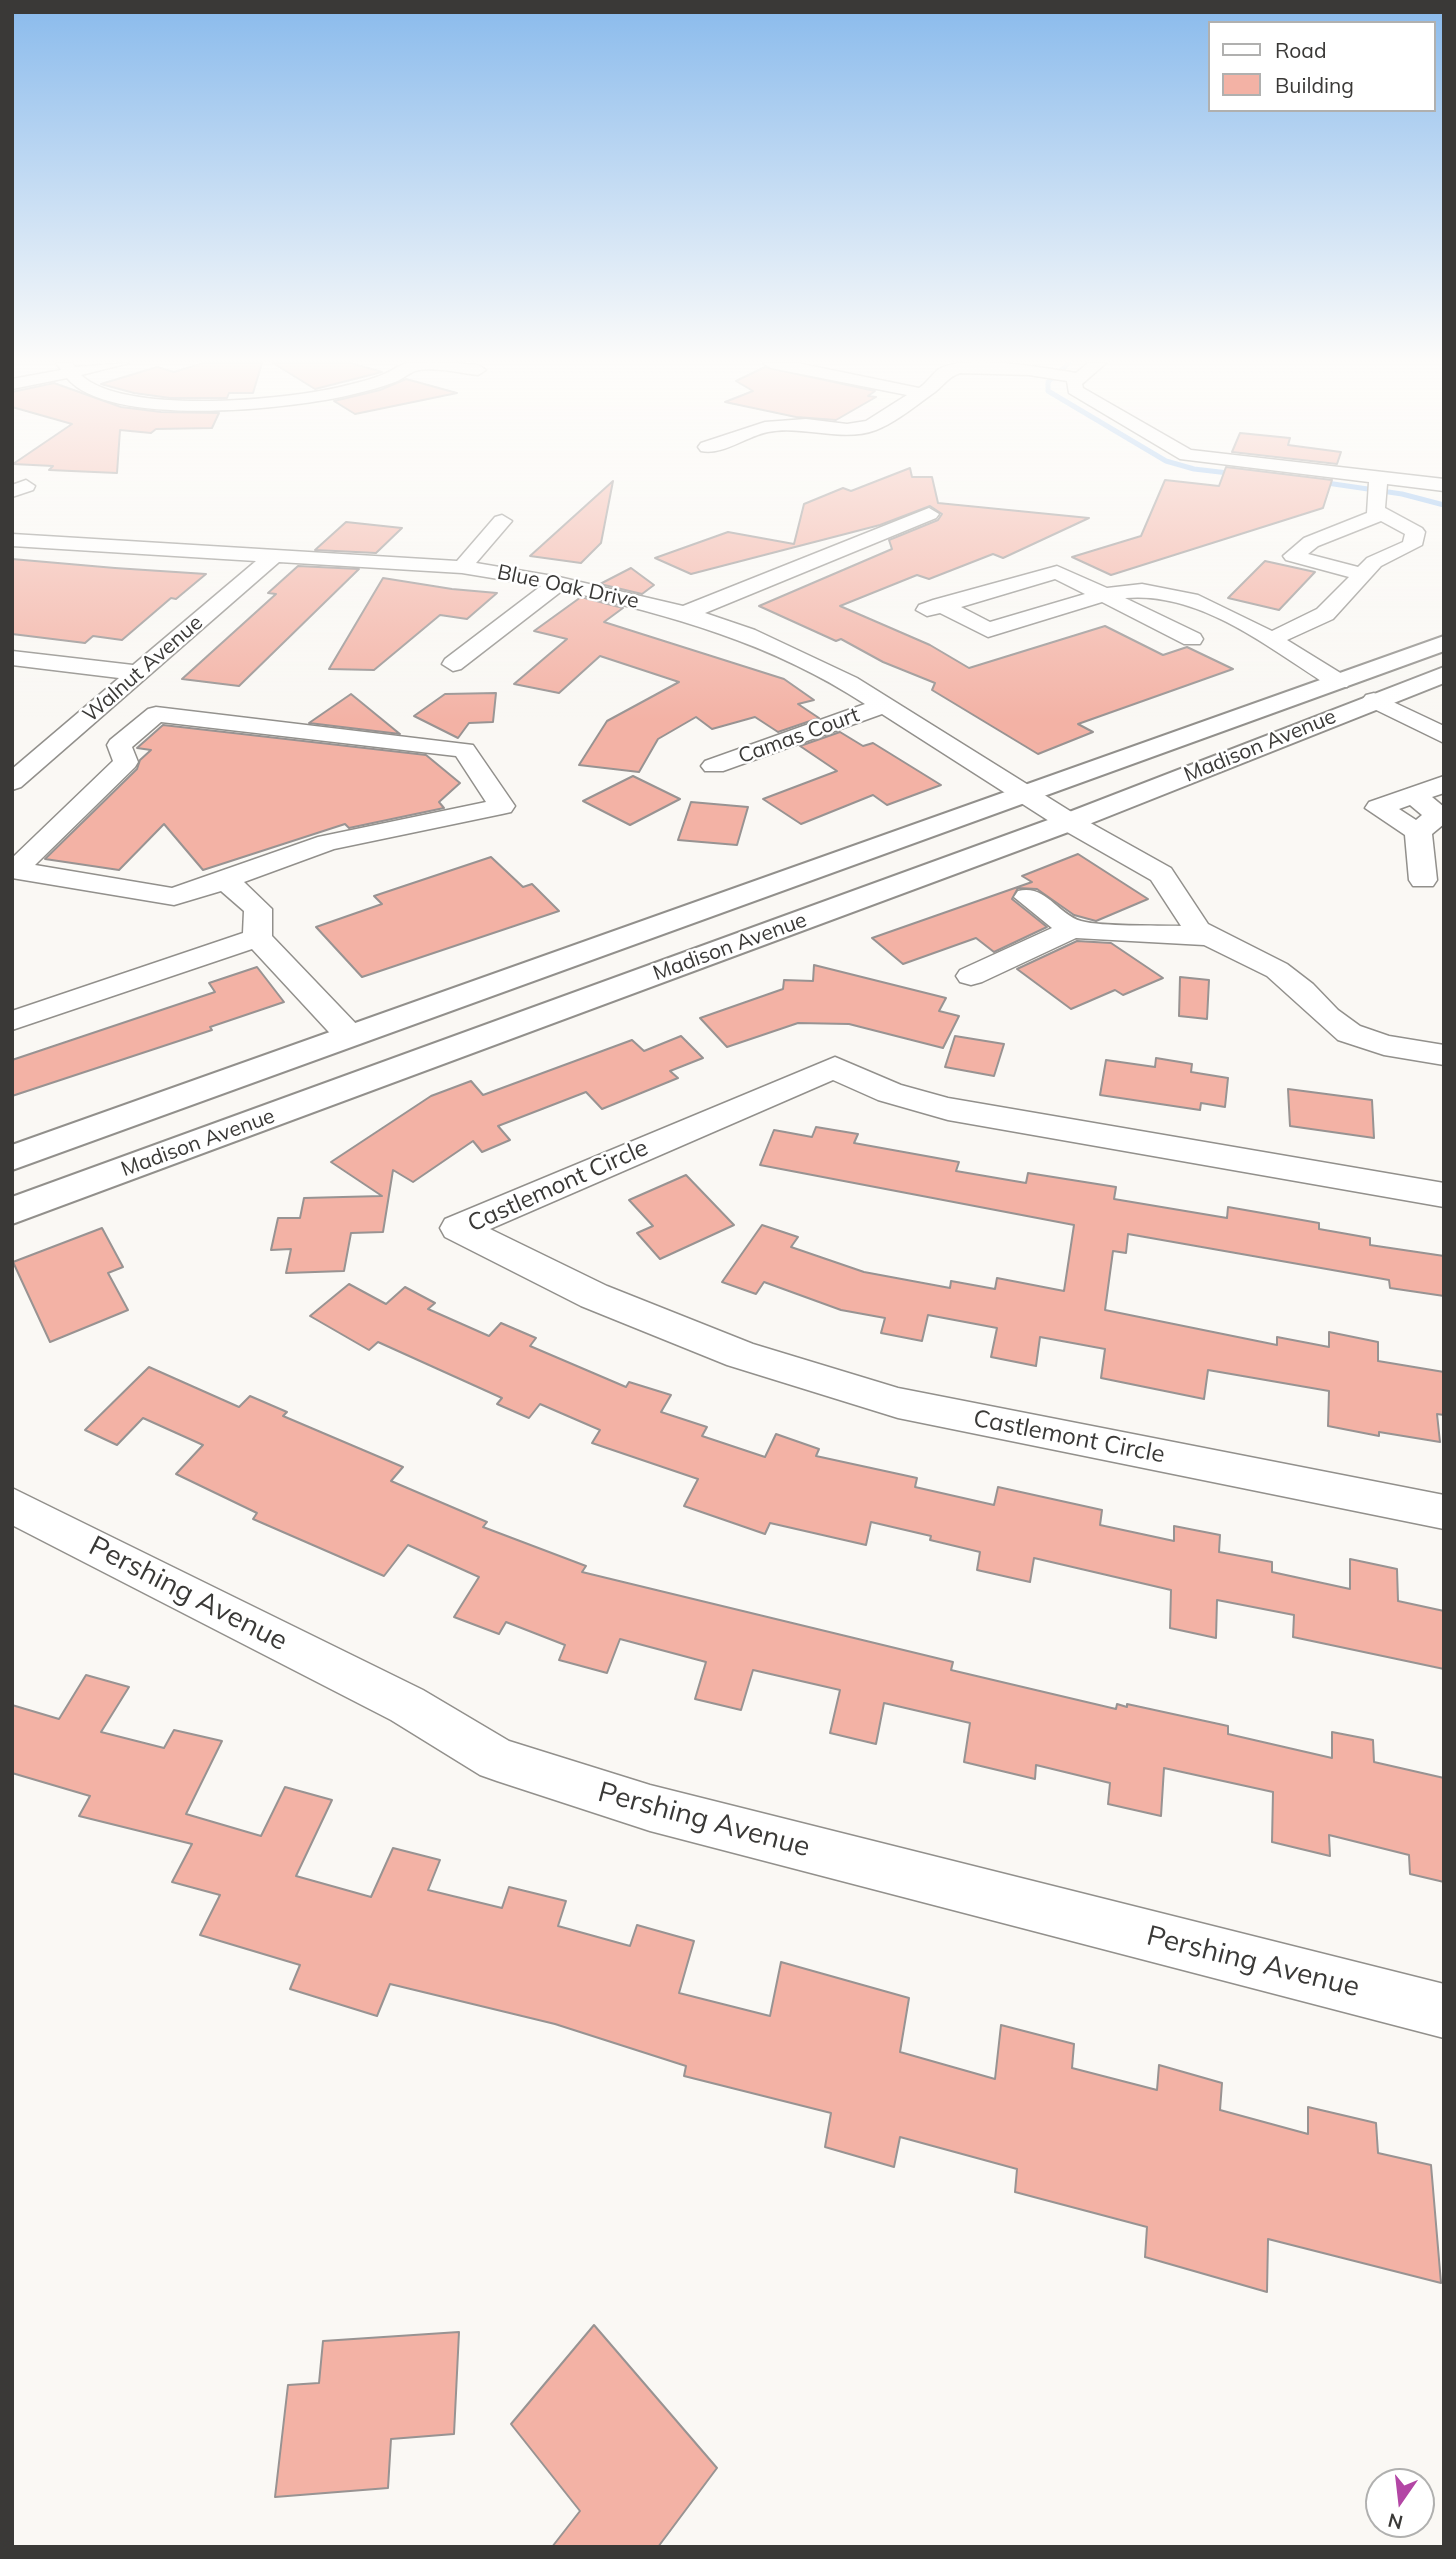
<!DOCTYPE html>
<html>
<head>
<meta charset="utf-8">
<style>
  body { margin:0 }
  #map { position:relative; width:1456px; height:2559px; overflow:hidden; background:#faf8f4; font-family:Mulish,sans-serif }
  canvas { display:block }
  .frame { position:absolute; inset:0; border:14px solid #3a3937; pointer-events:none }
  .legend { position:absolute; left:1208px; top:21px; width:228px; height:91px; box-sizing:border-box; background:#fff; border:2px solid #b0b0af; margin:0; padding:9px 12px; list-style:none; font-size:21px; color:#3a3937 }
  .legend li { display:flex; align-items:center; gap:14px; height:35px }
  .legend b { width:35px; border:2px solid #b0b0af }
  .north { position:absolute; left:1365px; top:2468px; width:70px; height:70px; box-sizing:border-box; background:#fff; border:2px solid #b0b0af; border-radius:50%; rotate:194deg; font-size:19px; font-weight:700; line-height:28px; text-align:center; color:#3a3937 }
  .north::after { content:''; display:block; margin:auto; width:24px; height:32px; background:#b346a5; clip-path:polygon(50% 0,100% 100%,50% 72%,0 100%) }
</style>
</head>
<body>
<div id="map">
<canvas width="1456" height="2559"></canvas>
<div class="frame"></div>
<ul class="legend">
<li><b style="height:9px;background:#fff"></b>Road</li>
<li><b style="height:19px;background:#f3b2a5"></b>Building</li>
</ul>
<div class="north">N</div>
</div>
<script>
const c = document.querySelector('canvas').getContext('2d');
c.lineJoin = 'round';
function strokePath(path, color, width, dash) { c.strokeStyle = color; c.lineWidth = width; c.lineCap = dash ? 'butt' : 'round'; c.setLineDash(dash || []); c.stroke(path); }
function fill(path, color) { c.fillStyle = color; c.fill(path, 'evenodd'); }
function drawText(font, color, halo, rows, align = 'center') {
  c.font = font + ' Mulish,sans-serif'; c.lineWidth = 5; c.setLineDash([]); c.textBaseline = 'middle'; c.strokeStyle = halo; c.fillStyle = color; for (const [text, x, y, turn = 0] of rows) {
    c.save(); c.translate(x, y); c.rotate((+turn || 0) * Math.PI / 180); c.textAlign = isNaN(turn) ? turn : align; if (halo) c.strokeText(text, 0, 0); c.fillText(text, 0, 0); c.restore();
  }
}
strokePath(new Path2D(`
  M1069 363 1048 382V391L1166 461 1194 469 1237 474
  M1320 482 1402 494 1444 505`), '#9ac3f1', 5);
const building = new Path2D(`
  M203 363H262L253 393H229L227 398H170L134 393 101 384 157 367 174 372Z
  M273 363H351L382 372 315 389Z
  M765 367 875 391 868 396 876 397 836 420 796 417 725 402 753 391 736 381Z
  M406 379 457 393 355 414 334 401 380 390Z
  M54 383 121 407 161 412 219 413 212 428 156 429 151 433 120 430 117 473 49 470 53 466 13 464 72 424 12 407V392Z
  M1240 433 1290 438 1288 445 1341 452 1337 464 1232 452Z
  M1226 467 1332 480 1323 508 1111 575 1072 557 1141 536 1165 480 1219 486Z
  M910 468 912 477H932L938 503 1089 518 1003 558 993 554 929 579 917 575 840 606 930 645 969 668 1105 626 1163 655 1187 647 1233 669 1078 724 1093 732 1038 754 932 690 935 683 883 662 841 639 836 641 759 606 892 549 889 540 938 520 942 514 930 506 880 525 691 574 655 558 728 532 794 544 804 504 843 488 851 491Z
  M613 481 601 543 581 563 530 556Z
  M346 522 402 528 376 553 315 550Z
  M12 559 115 568 206 574 176 599 171 598 122 640 93 636 85 643 12 634Z
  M1265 561 1315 572 1279 610 1228 598Z
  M298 566 359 569 239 686 182 679 276 594 268 593Z
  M631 568 654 585 642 594 600 584Z
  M383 578 452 589 497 593 467 619 440 615 374 670 329 669Z
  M581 597 623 608 604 622 784 679 814 700 798 704 819 718 778 732 755 717 712 729 696 717 658 739 639 772 579 765 607 721 679 682 600 656 559 693 514 684 567 639 534 631Z
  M496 693 493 722 469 723 458 738 414 716 445 694Z
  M351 694 395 730 400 734 309 723Z
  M163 725 426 755 460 783 439 802 444 808 349 828 345 824 203 870 164 824 119 870 45 859 137 769 140 760 151 750 137 748Z
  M840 732 863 746 873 743 941 785 887 805 873 795 801 824 763 799 837 771 800 746Z
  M633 776 680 799 630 825 583 801Z
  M691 802 748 807 737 845 678 840Z
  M1078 854 1148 899 1096 921 1074 915 1037 889 1018 888 1012 899 1047 927 994 952 976 938 903 964 872 938 1032 882 1022 876Z
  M491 857 523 887 532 884 559 911 362 977 316 927 382 904 374 896Z
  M1077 941 1111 943 1163 978 1123 995 1115 990 1071 1009 1017 969Z
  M814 965 946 998 939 1011 959 1016 943 1048 849 1024 798 1023 727 1047 700 1018 783 989 784 980 813 981Z
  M257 967 284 1002 210 1027 212 1030 12 1096V1060L215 992 209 983Z
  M1180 977 1209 980 1207 1019 1179 1016Z
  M681 1036 703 1058 670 1071 678 1078 602 1109 586 1092 498 1126 510 1140 482 1152 473 1141 413 1182 393 1170 383 1232 351 1233 344 1271 286 1273 291 1249 271 1250 278 1218H300L304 1198 382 1196 331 1162 431 1096 471 1081 483 1095 632 1040 644 1051Z
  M955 1036 1004 1044 994 1076 945 1067Z
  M1156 1058 1192 1064 1191 1072 1228 1078 1225 1107 1201 1103 1200 1110 1100 1095 1106 1060 1155 1067Z
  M1288 1089 1372 1100 1374 1138 1290 1126Z
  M816 1127 858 1134 854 1143 959 1162 956 1171 1026 1183 1028 1173 1116 1187 1114 1199 1227 1218 1228 1207 1319 1223V1229L1370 1238V1245L1444 1256V1296L1390 1288 1389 1280 1128 1234 1126 1253 1113 1251 1105 1310 1277 1345V1337L1329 1347V1332L1378 1342V1361L1444 1372V1415L1437 1414 1440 1442 1379 1432V1436L1328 1426 1329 1391 1208 1370 1204 1399 1101 1378 1105 1349 1040 1337 1036 1366 991 1357 997 1328 928 1315 922 1341 881 1333 885 1318 841 1310 764 1282 756 1294 722 1282 762 1225 798 1237 791 1247 864 1272 950 1288 951 1281 995 1289 997 1278 1064 1291 1074 1225 760 1165 774 1130 812 1137Z
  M686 1175 734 1225 660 1259 637 1233 653 1226 629 1200Z
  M102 1228 123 1267 108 1273 128 1310 50 1342 13 1262Z
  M349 1284 386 1304 405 1287 435 1303 428 1309 489 1336 501 1323 536 1338 530 1346 626 1387 629 1382 671 1395 661 1412 707 1427 702 1436 765 1457 776 1434 819 1449 816 1456 917 1478 915 1487 994 1505 998 1487 1102 1510 1100 1525 1174 1541V1526L1220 1535 1219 1552 1272 1562V1572L1350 1589V1559L1397 1569 1398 1601 1444 1611V1669L1293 1637 1294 1615 1217 1600 1216 1638 1170 1628 1171 1590 1034 1558 1030 1582 977 1570 980 1552 930 1540 931 1536 871 1522 866 1545 770 1523 765 1534 684 1506 698 1479 592 1443 600 1430 540 1404 529 1418 497 1404 502 1398 378 1342 369 1350 310 1316Z
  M149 1367 239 1407 250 1396 287 1412 283 1416 403 1467 391 1481 487 1522 483 1527 586 1566 582 1572 953 1662 951 1670 1116 1709 1117 1704 1127 1707V1704L1228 1726V1734L1332 1758V1732L1373 1740 1374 1762 1444 1778V1882L1410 1874 1409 1855 1329 1835 1330 1856 1272 1842 1273 1792 1164 1768 1161 1816 1108 1804 1110 1783 1036 1765 1035 1779 964 1762 970 1723 884 1703 876 1744 830 1733 840 1690 753 1670 741 1710 695 1699 706 1662 620 1639 607 1673 559 1660 565 1645 506 1622 499 1634 454 1617 479 1577 408 1545 384 1576 253 1519 257 1513 176 1474 203 1445 143 1418 117 1445 85 1430Z
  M86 1675 129 1687 101 1732 164 1748 174 1730 222 1741 186 1814 261 1836 285 1787 332 1800 296 1876 371 1897 393 1848 440 1860 428 1890 502 1908 509 1887 566 1901 558 1926 630 1946 637 1925 694 1941 679 1993 770 2016 781 1962 909 1998 900 2052 995 2079 1001 2025 1074 2044 1072 2068 1157 2090 1159 2065 1222 2083 1220 2110 1308 2134V2107L1376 2123 1378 2153 1431 2165 1441 2283 1268 2239 1267 2292 1145 2257 1147 2227 1015 2192 1017 2169 900 2137 894 2167 825 2147 831 2113 684 2076 686 2066 555 2024 390 1984 377 2016 290 1989 300 1965 200 1935 220 1895 172 1882 192 1844 79 1816 90 1796 12 1773V1705L59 1719Z
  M594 2325 717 2468 658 2547H552L580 2511 511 2424Z
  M459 2332 454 2434 391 2439 388 2488 275 2497 288 2385 319 2383 323 2341Z`);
fill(building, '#f3b2a5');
strokePath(building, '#989392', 2);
const minor = new Path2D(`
  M56 363H72L75 367 129 363 81 375C124 416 293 400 348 385 360 382 373 379 384 374 392 371 400 364 408 363 431 361 456 363 478 365L486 370 478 375C460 373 437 367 419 370 411 371 403 379 395 382 382 387 367 391 354 394 295 409 109 429 67 378L12 389V379L61 370Z
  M763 363H797L919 388C927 383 932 374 939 369 966 354 1046 368 1076 373L1088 363H1106L1082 384 1083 388 1191 450 1444 479V491L1387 484 1385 508 1422 528 1425 532 1422 545 1381 566 1333 619 1287 640 1347 677 1351 682 1347 687H1331C1270 649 1201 591 1125 598L1200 634 1203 639 1200 644H1184L1102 602 988 637 940 613 927 616 916 610 919 605 933 600 1057 566 1107 588 1142 584 1198 595 1272 631 1317 609 1349 577 1286 560 1283 556 1304 538 1367 513 1369 482 1180 459 1069 393 1067 381 1029 375 960 373C948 377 945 384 935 392 918 404 895 423 876 430 842 443 803 425 768 432 747 436 722 456 701 451L698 447 701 443 765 422 806 419 847 424 866 421 907 395 771 368ZM1381 521 1405 534 1403 542 1367 558 1358 567 1308 554 1318 546ZM1055 579 1085 594 990 622 961 607Z
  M26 480 35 486 33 490 12 497V485Z
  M929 508 939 514 936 518 705 613 755 630 857 678 1078 816 1171 868 1208 924 1287 964 1313 984 1338 1010 1360 1026 1389 1036 1444 1045V1065L1384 1055 1338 1040 1267 976 1204 945 1076 938 982 982 971 985 960 982 956 976 960 970 1052 928 1014 897 1018 891C1046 884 1057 914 1081 921 1103 927 1155 925 1181 926L1151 880 1060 828 882 714 723 771H705L701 766 705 761 865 704C768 641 673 617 563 590L461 669 453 671 442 664 445 659 541 586 462 573 279 562 21 787 12 790V769L119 678 12 665V651L133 665 256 561 12 546V534L457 561 495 517 502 515 512 521 476 563 559 577 683 606Z
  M1374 693 1444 726V743L1366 705 1362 700 1366 695Z
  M156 707 473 745 515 806 511 812 502 814 334 849 244 882 272 909V936L361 1029 366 1036 361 1043 350 1046 339 1043 252 949 12 1030V1011L243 933 244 911 221 891 174 905 12 878V858L113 761 107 745 110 740 148 709ZM161 722 456 756 486 802 318 837 172 888 35 865 135 767 138 762 132 747Z
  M1444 776V793L1432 797 1444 807V824L1432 834 1437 880 1433 886H1413L1409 880 1405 835 1365 808 1369 802ZM1410 805 1422 815 1416 820 1399 809Z
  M835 1057 901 1085 948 1098 1444 1183V1207L948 1120 878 1100 833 1080 490 1229 607 1286 753 1344 898 1388 1444 1495V1529L898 1418 727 1365 581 1306 445 1237 440 1228 445 1219Z
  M12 1488 423 1690 509 1741 650 1785 1444 1984V2038L650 1831 497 1781 480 1775 391 1720 12 1525Z`);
const major = new Path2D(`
  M1444 636V651L12 1170V1145Z
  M1444 667V683L1079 828 12 1224V1197L1059 816Z`);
strokePath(minor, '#92908c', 3);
strokePath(major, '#92908c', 4);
fill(minor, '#fff');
fill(major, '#fff');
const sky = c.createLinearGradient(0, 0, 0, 722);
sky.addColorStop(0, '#89baec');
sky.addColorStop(0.5, '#fdfcfa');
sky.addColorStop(1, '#fdfcfa00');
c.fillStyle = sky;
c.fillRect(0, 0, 1456, 722);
drawText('21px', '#3a3937', '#fff', [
  ["Blue Oak Drive",568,587,12],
  ["Walnut Avenue",143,669,-41],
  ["Camas Court",799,736,-20],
  ["Madison Avenue",1260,746,-22],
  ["Madison Avenue",730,947,-20],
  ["Madison Avenue",198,1143,-20]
]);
drawText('24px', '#3a3937', '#fff', [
  ["Castlemont Circle",558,1186,-24],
  ["Castlemont Circle",1069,1437,11]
]);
drawText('28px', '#3a3937', '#fff', [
  ["Pershing Avenue",188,1594,27],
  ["Pershing Avenue",704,1820,15],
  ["Pershing Avenue",1253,1962,14]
]);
</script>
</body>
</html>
